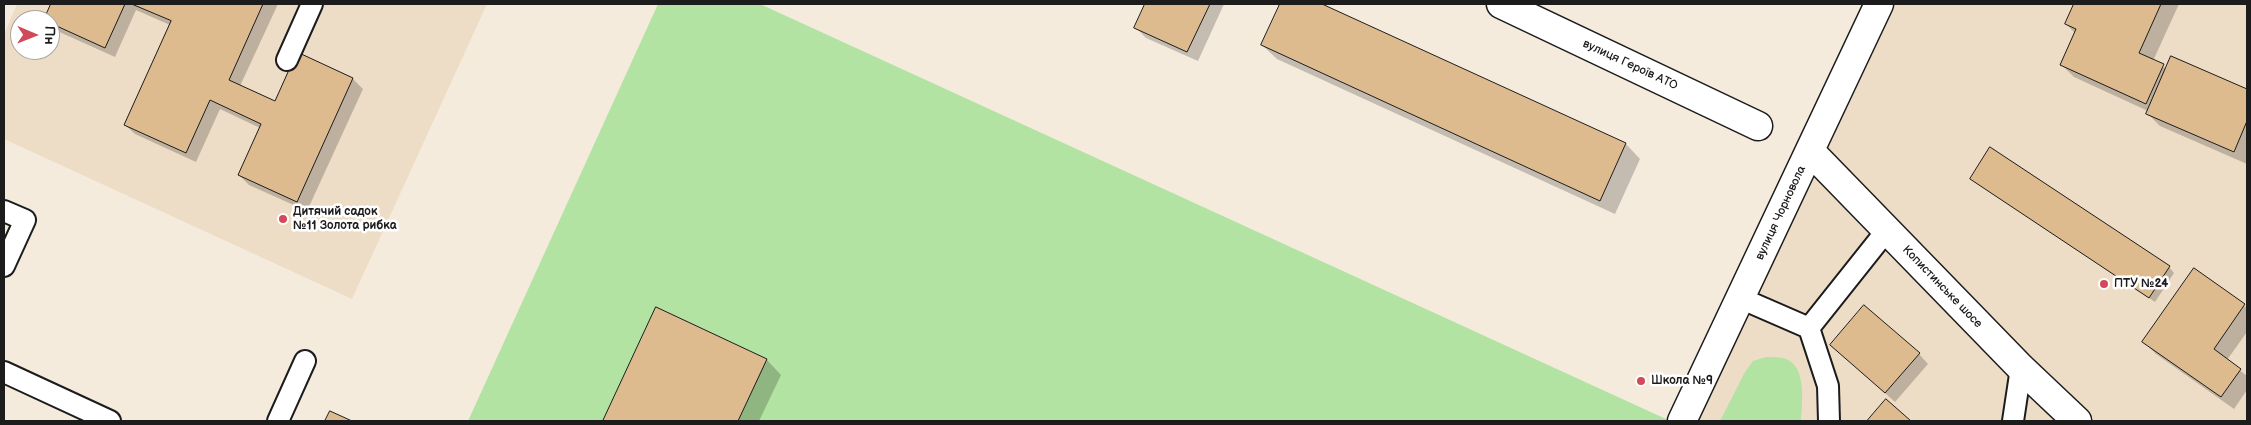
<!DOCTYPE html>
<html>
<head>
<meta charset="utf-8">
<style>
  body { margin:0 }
  #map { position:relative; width:2251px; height:425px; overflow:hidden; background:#f5ebdd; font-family:"Balsamiq Sans",sans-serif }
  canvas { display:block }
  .frame { position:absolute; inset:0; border:5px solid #1c1c1c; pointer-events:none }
  .north { position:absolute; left:10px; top:10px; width:50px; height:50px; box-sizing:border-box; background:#fff; border:1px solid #a4a4a4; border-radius:50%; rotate:91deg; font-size:14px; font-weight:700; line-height:20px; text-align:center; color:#1c1c1c }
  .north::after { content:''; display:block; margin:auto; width:18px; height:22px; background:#d1495b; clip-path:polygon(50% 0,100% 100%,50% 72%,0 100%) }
</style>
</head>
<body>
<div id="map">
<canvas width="2251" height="425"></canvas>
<div class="frame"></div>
<div class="north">Пн</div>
</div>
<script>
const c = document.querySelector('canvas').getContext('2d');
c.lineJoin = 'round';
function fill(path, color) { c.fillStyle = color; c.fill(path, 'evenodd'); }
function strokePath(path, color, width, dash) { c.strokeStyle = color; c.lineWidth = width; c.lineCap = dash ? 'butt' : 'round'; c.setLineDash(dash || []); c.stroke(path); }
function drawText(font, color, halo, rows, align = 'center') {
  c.font = font + ' "Balsamiq Sans",sans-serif'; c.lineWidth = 5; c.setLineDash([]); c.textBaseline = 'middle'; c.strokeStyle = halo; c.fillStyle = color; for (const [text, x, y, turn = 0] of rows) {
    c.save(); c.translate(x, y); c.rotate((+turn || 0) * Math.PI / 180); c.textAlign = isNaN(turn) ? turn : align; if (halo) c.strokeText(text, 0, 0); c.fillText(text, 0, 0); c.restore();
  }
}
fill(new Path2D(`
  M17 4H487L352 299 4 139V34ZM20 20H50V50H20Z
  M1896 4H2247V421H2093L1828 148Z
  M1814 174 2082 421H1698Z`), '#eeddc6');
fill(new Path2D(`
  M658 4H760L1666 419 1665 421H468Z
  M1766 357C1772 357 1781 357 1786 359 1807 367 1802 403 1801 421H1720L1745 372 1753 361Z`), '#b3e3a2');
fill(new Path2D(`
  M52 4H278L240 86 275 102 297 54 353 79 363 89 307 211 249 185 239 175 260 128 220 109 196 162 135 134 125 125 170 25 136 10 115 57 55 30 50 25V20H45Z
  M1147 4H1224L1198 61 1146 38 1136 28Z
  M1281 4H1319L1626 144 1640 159 1615 214 1277 59 1262 45Z
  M2075 4H2179L2153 61 2167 69 2172 58 2247 91V164L2160 126 2147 113 2148 111 2074 77 2061 64 2075 33 2066 24Z
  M1971 178 2169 267 2174 273 2155 302Z
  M2195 270 2247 308V332L2227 360 2247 376V390L2234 409 2156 354 2144 342Z
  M656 309 767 360 781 375 759 421H604Z
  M1919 354 1928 364 1895 402 1842 355Z`), '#0003');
const building = new Path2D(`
  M51 4H125L105 48 50 23V20H44Z
  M132 4H263L229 80 275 101 297 52 353 78 297 202 238 175 261 124 210 100 186 153 124 125 171 21Z
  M1145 4H1210L1187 52 1134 28Z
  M1280 4H1322L1626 143 1600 201 1261 45Z
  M2074 4H2161L2139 53 2164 64 2146 104 2060 65 2076 29 2065 24Z
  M2171 56 2247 89V121L2234 152 2146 114Z
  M1990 147 2170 266 2149 298 1970 179Z
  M2194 268 2245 304 2214 349 2241 369 2221 397 2142 342Z
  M1864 305 1920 353 1885 393 1830 345Z
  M656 307 767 359 738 421H603Z
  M1886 399 1911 421H1867Z
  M330 411 352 421H325Z`);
fill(building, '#ddbb8f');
strokePath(building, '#1c1c1c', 1);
const service = new Path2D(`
  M287 60 312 4
  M4 211 25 220 4 266
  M1740 298 1809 328
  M4 372 110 421
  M278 421 305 361
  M1829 421 1828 386 1809 328 1887 230
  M2013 421 2021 368`);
const minor = new Path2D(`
  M1501 4 1758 126`);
const tertiary = new Path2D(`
  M1810 151 2021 368 2077 421
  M1682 421 1879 4`);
strokePath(service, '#1c1c1c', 24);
strokePath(minor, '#1c1c1c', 31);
strokePath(tertiary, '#1c1c1c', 31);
strokePath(service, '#fff', 20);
strokePath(minor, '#fff', 28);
strokePath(tertiary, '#fff', 28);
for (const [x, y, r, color] of [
  [283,219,5,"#d1495b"],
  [2104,284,5,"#d1495b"],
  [1641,381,5,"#d1495b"]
]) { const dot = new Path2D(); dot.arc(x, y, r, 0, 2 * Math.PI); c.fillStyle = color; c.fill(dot); strokePath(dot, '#fff', 2); }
drawText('12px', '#1c1c1c', '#fff', [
  ["вулиця Героїв АТО",1630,65,25],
  ["вулиця Чорновола",1781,213,-65],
  ["Копистинське шосе",1942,287,46]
]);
drawText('bold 12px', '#1c1c1c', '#fff', [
  ["Дитячий садок",293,212],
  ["№11 Золота рибка",293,226],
  ["ПТУ №24",2114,284],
  ["Школа №9",1651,381]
], 'left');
</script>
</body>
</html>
